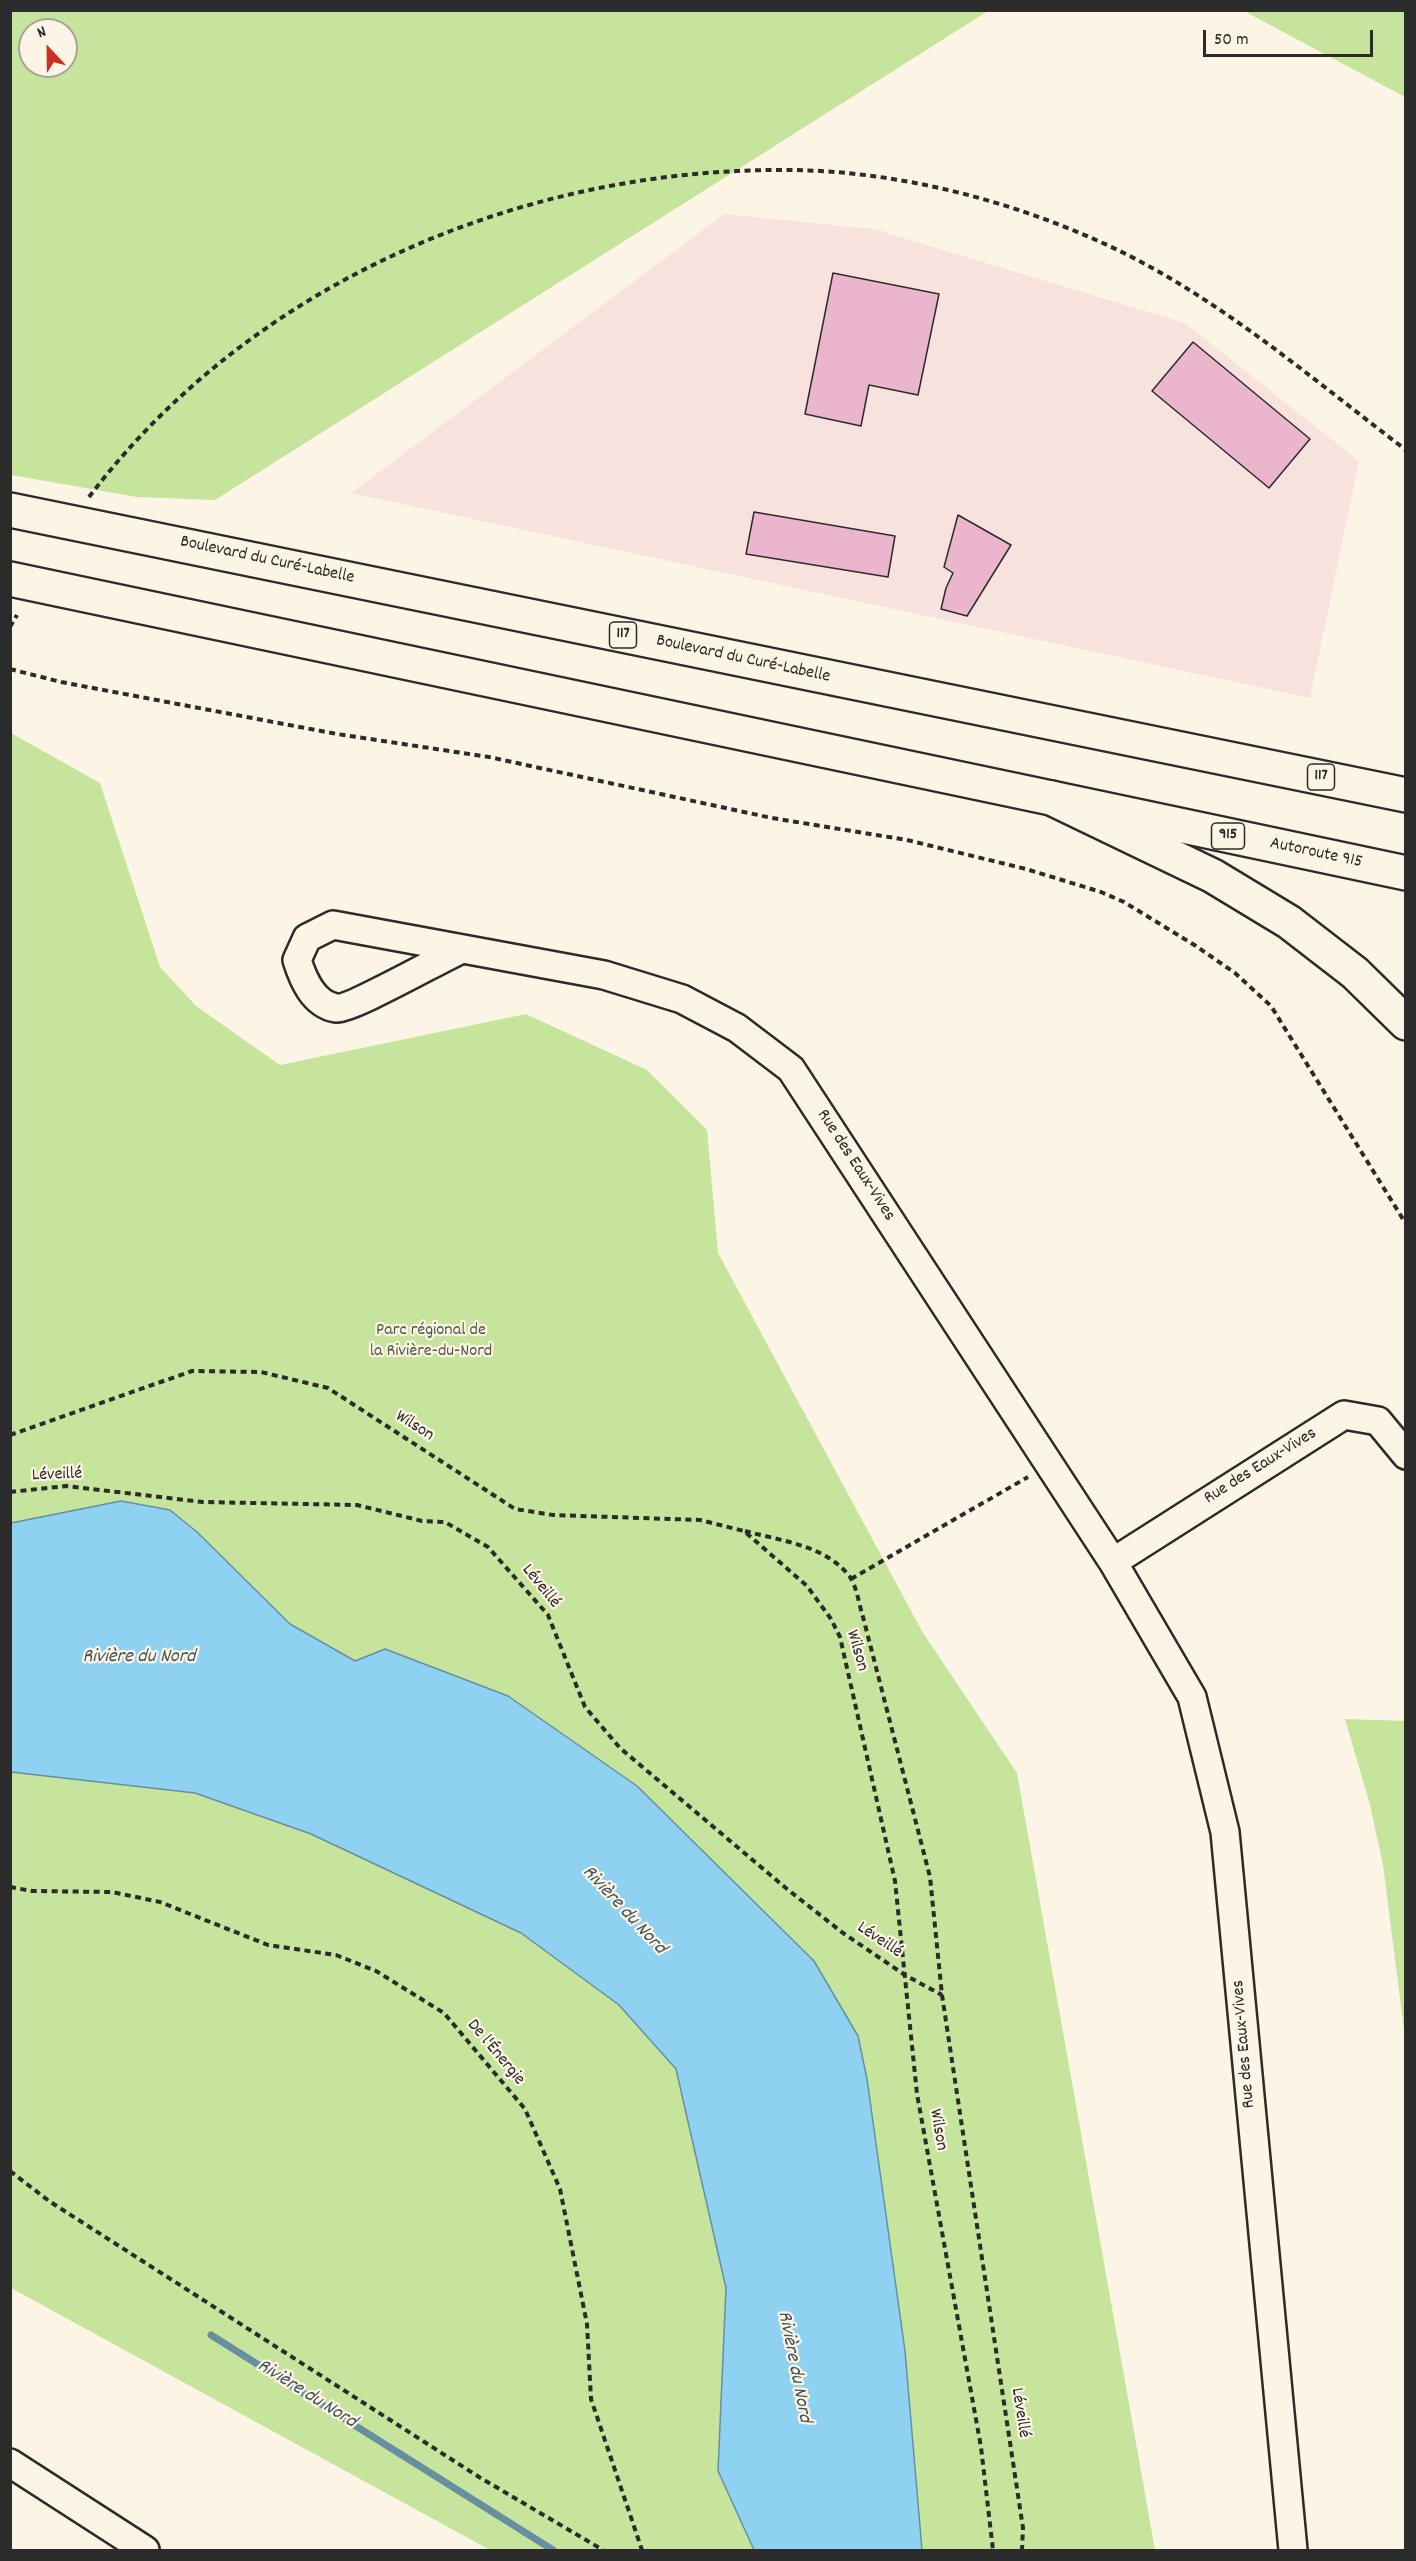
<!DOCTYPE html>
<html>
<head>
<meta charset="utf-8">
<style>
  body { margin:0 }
  #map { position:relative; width:1416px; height:2561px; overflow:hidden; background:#fcf5e5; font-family:Dekko,sans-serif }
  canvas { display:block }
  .frame { position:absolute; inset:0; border:12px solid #2b2b2b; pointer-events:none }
  .north { position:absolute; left:18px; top:18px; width:60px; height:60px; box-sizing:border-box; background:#fcf5e5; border:2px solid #a8a49b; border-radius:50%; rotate:338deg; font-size:16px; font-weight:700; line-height:24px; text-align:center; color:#2b2b2b }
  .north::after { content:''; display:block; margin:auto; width:21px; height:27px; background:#c8321e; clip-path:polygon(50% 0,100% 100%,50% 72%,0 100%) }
  .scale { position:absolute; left:1203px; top:30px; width:170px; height:27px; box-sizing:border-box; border:3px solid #2b2b2b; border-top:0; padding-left:8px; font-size:18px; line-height:21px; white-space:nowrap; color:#2b2b2b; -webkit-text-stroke:4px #fcf5e5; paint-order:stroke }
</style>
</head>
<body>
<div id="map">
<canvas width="1416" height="2561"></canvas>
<div class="frame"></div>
<div class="north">N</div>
<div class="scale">50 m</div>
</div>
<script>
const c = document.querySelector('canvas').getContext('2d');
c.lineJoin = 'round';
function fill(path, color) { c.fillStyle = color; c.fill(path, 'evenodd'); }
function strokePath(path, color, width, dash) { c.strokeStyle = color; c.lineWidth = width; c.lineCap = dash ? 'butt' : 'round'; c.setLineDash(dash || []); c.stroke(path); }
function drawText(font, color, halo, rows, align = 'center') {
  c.font = font + ' Dekko,sans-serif'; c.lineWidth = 4.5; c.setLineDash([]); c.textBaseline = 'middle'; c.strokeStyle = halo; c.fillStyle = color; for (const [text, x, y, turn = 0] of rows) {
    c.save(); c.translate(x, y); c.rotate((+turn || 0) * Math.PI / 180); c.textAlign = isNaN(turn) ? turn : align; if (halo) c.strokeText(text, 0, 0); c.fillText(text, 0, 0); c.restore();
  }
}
fill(new Path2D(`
  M724 214 873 229 1185 323 1359 461 1310 698 351 493Z`), '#f7e2de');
fill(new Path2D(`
  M10 11 11 10 988 11 215 500 137 497 11 475ZM30 30H66V66H30Z
  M1244 11H1405V97Z
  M11 733 100 783 160 967 196 1006 280 1065 526 1014 647 1070 707 1130 718 1253 923 1633 1017 1773 1155 2550H922L905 2351 385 1649 355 1661 290 1624 170 1510 120 1501 11 1524Z
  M1345 1719 1405 1721V2038L1383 1865 1370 1805Z
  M11 1772 195 1793 311 1834 521 1933 619 2005 676 2069 726 2288 718 2471 754 2550H490L11 2288Z`), '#c6e49c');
const water = new Path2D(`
  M121 1501 170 1510 197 1532 290 1624 355 1661 385 1649 508 1696 637 1786 814 1961 858 2036 867 2079 905 2351 922 2550H754L718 2471 726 2288 676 2069 619 2005 521 1933 311 1834 195 1793 11 1772V1523Z`);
fill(water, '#8fd1f1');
strokePath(water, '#678fa2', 1.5);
strokePath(new Path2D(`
  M211 2335 553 2550`), '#678fa2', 7);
const building = new Path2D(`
  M833 273 939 294 918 395 869 385 861 426 805 414Z
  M1193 342 1310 439 1269 488 1152 391Z
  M754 512 895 536 888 577 746 554Z
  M958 515 1011 545 967 616 941 609 946 588 953 573 944 567Z`);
fill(building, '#ebb5ce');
strokePath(building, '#2b2b2b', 1.5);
const minor = new Path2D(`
  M462 949C441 958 350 1010 336 1008 313 1004 303 979 297 960L307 938 333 925 604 975 682 999 737 1028 791 1069 1113 1562 1192 1697 1225 1832 1293 2550
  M1113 1562 1344 1415 1378 1421 1406 1455
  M10 2463 145 2550`);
const major = new Path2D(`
  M10 510 1406 795
  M10 579 1051 798 1213 876 1289 922 1355 973 1406 1023`);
const highway = new Path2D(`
  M1051 798 1406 873`);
strokePath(minor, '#2b2b2b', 32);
strokePath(major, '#2b2b2b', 38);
strokePath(highway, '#2b2b2b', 38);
strokePath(new Path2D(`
  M89 497C252 282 524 167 791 170 893 171 1002 198 1096 240 1210 290 1307 375 1406 450
  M10 627 17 615
  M10 669 61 682 337 734 489 757 772 818 907 840 1026 869 1101 892 1124 902 1196 946 1235 973 1271 1006 1406 1224
  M10 1435 192 1371 261 1372 328 1388 515 1509 553 1515 700 1520 744 1531 807 1586 831 1619 840 1637 895 1881 917 2094 981 2447 993 2550
  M10 1492 66 1486 203 1502 357 1505 422 1521 445 1522 488 1547 548 1615 585 1707 620 1748 787 1889 843 1933 905 1975 942 1995
  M745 1531C781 1541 826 1545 850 1577 857 1587 859 1605 863 1617L930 1877 942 1995 1023 2528 1022 2550
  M851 1579 1028 1477
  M10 1887 32 1891 112 1892 160 1902 268 1945 336 1955 376 1971 444 2013 525 2109 560 2189 587 2324 591 2399 642 2550
  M10 2171 49 2201 479 2477 603 2550`), '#2b2b2b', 4, [6, 4.5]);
strokePath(minor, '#fcf5e5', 27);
strokePath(major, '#fcf5e5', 33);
strokePath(highway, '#fcf5e5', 33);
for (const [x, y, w] of [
  [623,635,27],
  [1321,777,27],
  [1228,836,33]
]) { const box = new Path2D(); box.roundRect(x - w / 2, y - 13, w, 26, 4.5); c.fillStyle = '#fcf5e5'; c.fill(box); strokePath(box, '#2b2b2b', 1.5); }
drawText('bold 16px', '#2b2b2b', null, [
  ["117",623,635],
  ["117",1321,777],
  ["915",1228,836]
]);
drawText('18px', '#2b2b2b', '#fcf5e5', [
  ["Boulevard du Curé-Labelle",267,561,12],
  ["Boulevard du Curé-Labelle",743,660,12],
  ["Autoroute 915",1316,854,12],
  ["Rue des Eaux-Vives",855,1166,57],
  ["Wilson",414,1427,32],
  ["Rue des Eaux-Vives",1261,1467,-32],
  ["Léveillé",57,1476,-2],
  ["Léveillé",540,1587,51],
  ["Wilson",856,1651,74],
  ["Léveillé",879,1941,34],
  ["Rue des Eaux-Vives",1245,2044,-95],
  ["De l'Énergie",495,2053,50],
  ["Wilson",937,2130,80],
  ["Léveillé",1019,2413,81]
]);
drawText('18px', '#525947', '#fcf5e5', [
  ["Parc régional de",431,1332],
  ["la Rivière-du-Nord",431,1353]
]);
drawText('italic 20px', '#44545c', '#fcf5e5', [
  ["Rivière du Nord",139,1658],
  ["Rivière du Nord",623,1911,47],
  ["Rivière du Nord",793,2367,79],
  ["Rivière du Nord",306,2395,32]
]);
</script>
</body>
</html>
